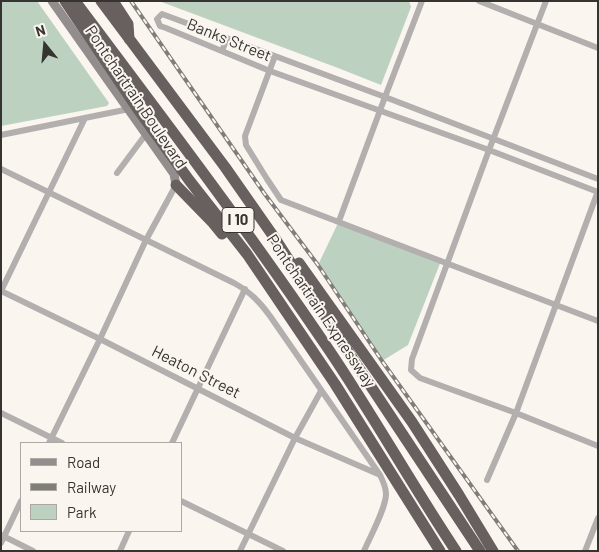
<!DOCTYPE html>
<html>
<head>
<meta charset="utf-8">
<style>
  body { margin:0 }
  #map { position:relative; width:599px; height:552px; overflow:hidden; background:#fbf5f0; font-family:Barlow,sans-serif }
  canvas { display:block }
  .frame { position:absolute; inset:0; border:2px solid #363431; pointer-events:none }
  .legend { position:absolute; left:20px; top:442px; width:162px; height:90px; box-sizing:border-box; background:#fbf5f0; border:1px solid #aca8a4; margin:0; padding:6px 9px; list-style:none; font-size:15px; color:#363431 }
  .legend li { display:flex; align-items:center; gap:10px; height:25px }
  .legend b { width:25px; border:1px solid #aca8a4 }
  .north { position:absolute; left:20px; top:20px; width:50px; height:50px; -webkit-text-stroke:4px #fbf5f0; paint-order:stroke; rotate:343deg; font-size:14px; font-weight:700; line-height:20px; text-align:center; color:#363431 }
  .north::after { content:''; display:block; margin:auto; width:18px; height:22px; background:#363431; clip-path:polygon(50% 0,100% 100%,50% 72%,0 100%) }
</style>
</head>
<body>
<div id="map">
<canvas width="599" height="552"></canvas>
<div class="frame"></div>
<ul class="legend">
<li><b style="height:6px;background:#938d8d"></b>Road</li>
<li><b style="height:6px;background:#817e7a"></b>Railway</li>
<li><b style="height:14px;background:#bdd1c1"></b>Park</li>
</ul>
<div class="north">N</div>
</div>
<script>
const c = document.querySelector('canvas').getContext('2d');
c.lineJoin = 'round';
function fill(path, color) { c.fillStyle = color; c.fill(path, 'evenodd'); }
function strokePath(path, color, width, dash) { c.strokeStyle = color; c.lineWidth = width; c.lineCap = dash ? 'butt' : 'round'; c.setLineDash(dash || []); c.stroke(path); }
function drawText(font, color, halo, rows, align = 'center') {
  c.font = font + ' Barlow,sans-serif'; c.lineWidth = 4; c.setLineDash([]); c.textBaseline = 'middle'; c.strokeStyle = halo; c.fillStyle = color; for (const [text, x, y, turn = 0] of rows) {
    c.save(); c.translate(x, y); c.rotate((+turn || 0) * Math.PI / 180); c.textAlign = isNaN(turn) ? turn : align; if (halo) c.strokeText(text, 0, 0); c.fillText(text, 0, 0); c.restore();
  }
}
fill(new Path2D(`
  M1 1H37L109 103 107 106 1 126Z
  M159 1H409L411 7 381 85 338 68Z
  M339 221 441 261 408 345 382 361 318 265Z`), '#bdd1c1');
strokePath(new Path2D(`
  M479 1 598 48
  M546 1 489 150 412 359 411 370 420 378 516 413 598 446
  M222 51 227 38
  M275 56 245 136 246 145 267 179 281 200 598 321
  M1 135 129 109
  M1 169 234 283C250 292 259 301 270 316L380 475C383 481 386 487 386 494 386 508 370 537 364 551
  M117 173 146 134
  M598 179 385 97 162 14 157 19 160 26 166 28 270 71 489 150 598 192
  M339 221 385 97 422 1
  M1 291 100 339 295 438 378 474
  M1 291 85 118
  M1 413 62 443
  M49 443 100 339 146 240 176 185
  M172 443 245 289
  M487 480 516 413 598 191
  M181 501 283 551
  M1 535 33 551
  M1 543 21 501
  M120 551 129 531
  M240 551 295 438 321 391
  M585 551 598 518`), '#b3afaf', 6);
strokePath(new Path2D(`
  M52 1 174 174 176 185`), '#938d8d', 9);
strokePath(new Path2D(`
  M65 1 137 108 189 180 247 254 335 384 440 551
  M75 1C161 116 248 230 329 350 373 415 412 485 456 551
  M101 1 225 167 276 240 360 370 480 551
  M113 1 128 24 129 39
  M176 185 213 223 222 234
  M299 263 412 422 459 495 493 551`), '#67605f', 11);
const rail = new Path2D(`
  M131 1 264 193 318 265 382 361 518 551`);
strokePath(rail, '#817e7a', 4);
strokePath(rail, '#fbf5f0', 2, [5.5]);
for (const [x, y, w] of [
  [238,220,32]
]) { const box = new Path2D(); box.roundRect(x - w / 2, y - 12.5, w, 25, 4); c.fillStyle = '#fbf5f0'; c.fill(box); strokePath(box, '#363431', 1); }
drawText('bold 15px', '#363431', null, [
  ["I 10",238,220]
]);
drawText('16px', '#363431', '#fbf5f0', [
  ["Banks Street",229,40,22],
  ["Pontchartrain Boulevard",136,97,56],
  ["Pontchartrain Expressway",321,311,56],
  ["Heaton Street",196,372,27]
]);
</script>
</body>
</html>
